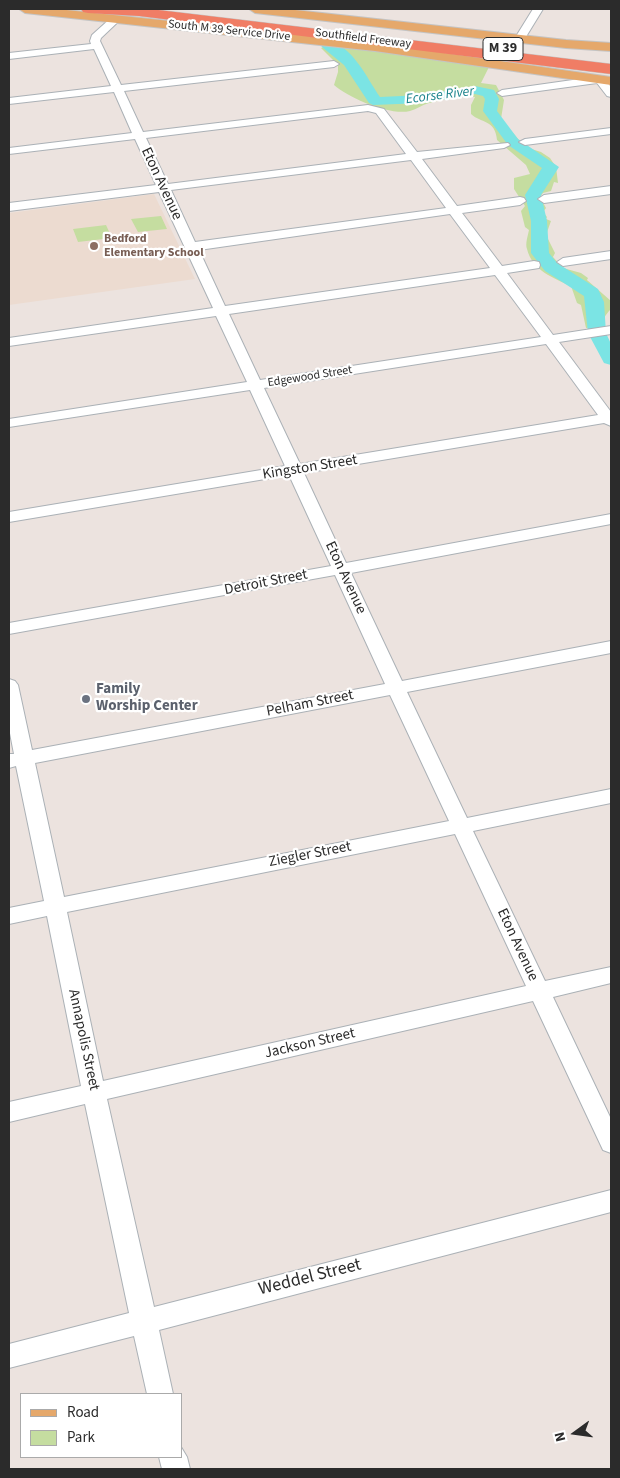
<!DOCTYPE html>
<html>
<head>
<meta charset="utf-8">
<style>
  body { margin:0 }
  #map { position:relative; width:620px; height:1478px; overflow:hidden; background:#ece3df; font-family:"Source Sans 3",sans-serif }
  canvas { display:block }
  .frame { position:absolute; inset:0; border:10px solid #2b2b2b; pointer-events:none }
  .legend { position:absolute; left:20px; top:1393px; width:162px; height:65px; box-sizing:border-box; background:#fff; border:1px solid #aaa; margin:0; padding:6px 9px; list-style:none; font-size:15px; color:#2b2b2b }
  .legend li { display:flex; align-items:center; gap:10px; height:25px }
  .legend b { width:25px; border:1px solid #aaa }
  .north { position:absolute; left:550px; top:1408px; width:50px; height:50px; -webkit-text-stroke:4px #fff; paint-order:stroke; rotate:256deg; font-size:14px; font-weight:700; line-height:20px; text-align:center; color:#2b2b2b }
  .north::after { content:''; display:block; margin:auto; width:18px; height:22px; background:#2b2b2b; clip-path:polygon(50% 0,100% 100%,50% 72%,0 100%) }
</style>
</head>
<body>
<div id="map">
<canvas width="620" height="1478"></canvas>
<div class="frame"></div>
<ul class="legend">
<li><b style="height:6px;background:#e5a86b"></b>Road</li>
<li><b style="height:14px;background:#c5dda0"></b>Park</li>
</ul>
<div class="north">N</div>
</div>
<script>
const c = document.querySelector('canvas').getContext('2d');
c.lineJoin = 'round';
function fill(path, color) { c.fillStyle = color; c.fill(path, 'evenodd'); }
function strokePath(path, color, width, dash) { c.strokeStyle = color; c.lineWidth = width; c.lineCap = dash ? 'butt' : 'round'; c.setLineDash(dash || []); c.stroke(path); }
function drawText(font, color, halo, rows, align = 'center') {
  c.font = font + ' "Source Sans 3",sans-serif'; c.lineWidth = 4.5; c.setLineDash([]); c.textBaseline = 'middle'; c.strokeStyle = halo; c.fillStyle = color; for (const [text, x, y, turn = 0] of rows) {
    c.save(); c.translate(x, y); c.rotate((+turn || 0) * Math.PI / 180); c.textAlign = isNaN(turn) ? turn : align; if (halo) c.strokeText(text, 0, 0); c.fillText(text, 0, 0); c.restore();
  }
}
fill(new Path2D(`
  M154 194 195 279 9 305V213Z`), '#ecdbd0');
fill(new Path2D(`
  M328 45 489 67 481 83 496 85 504 100 501 119 525 147 541 152 550 158 556 167 558 183 554 182 551 191 543 193 540 197 546 208 543 212 547 217 546 219 551 221 546 235 555 253 553 257 563 268 581 273 588 278 587 280 611 301V309C598 322 608 325 586 328L581 305 577 303 571 286C553 278 532 270 527 249 525 244 528 235 529 230L525 227 521 211 525 206 514 189V178L530 174 526 165 497 140C495 119 482 124 471 114V105L475 97C461 96 442 100 429 103 422 105 417 109 410 111 390 116 349 98 334 85L338 72V65L321 48Z
  M161 216 167 229 138 232 131 219Z
  M106 225 112 238 78 242 73 229Z`), '#c5dda0');
fill(new Path2D(`
  M327 40C354 47 366 77 380 97L423 95 475 86 494 90 499 99 497 111 518 139 559 167 541 195 547 221 549 253 557 263 598 289 604 302 606 333 611 344V365L604 363 588 333 584 296 545 271 531 253V221L525 195 542 168 508 145 483 111 485 99 483 96 475 94 423 103 373 105 369 103 344 65 322 47 320 44 322 41Z`), '#7be4e4');
const minor = new Path2D(`
  M533 9H543L524 40H516L515 38Z
  M116 16 121 19 101 38 100 41 121 85 334 61 339 64 334 67 124 91 143 132 368 105 384 109 417 152 508 143 510 145 504 148 422 159 457 206 520 197 524 198 526 201 520 205 462 213 502 266 534 261 539 262 540 265 539 268 507 273 553 335 611 326V334L559 342 611 412V426L604 423 304 473 346 563 611 514V524L351 573 402 681 611 641V653L407 692 467 818 611 789V803L473 831 545 981 611 967V983L553 997 611 1119V1153L603 1150 533 1001 107 1099 154 1307 611 1190V1212L159 1330 173 1394H147L134 1336 9 1368V1344L129 1313 85 1104 9 1122V1102L81 1086 47 916 9 924V908L44 901 16 766 9 768V754H14L9 728V679L15 681 18 685 32 750 385 684 335 575 9 634V623L331 566 289 475 9 522V512L285 466 250 390 9 427V419L247 382 216 316 9 346V338L213 308 159 192 9 211V203L156 185 135 139 9 154V148L132 133 114 92 9 104V98L111 86 94 49 9 59V53L91 44 90 41 92 35 112 17ZM368 111 376 113 406 154 168 184 146 138ZM411 160 446 208 195 242 171 190ZM450 214 490 268 225 306 199 250ZM495 275 541 337 260 380 229 314ZM546 344 598 415 300 464 264 388ZM390 695 449 821 64 897 35 763ZM455 834 526 986 103 1081 67 912Z
  M601 76 605 77 611 88V97L607 96 597 83 502 96 497 93 502 90Z
  M611 128V134L525 145 519 142 525 139Z
  M611 186V194L544 203 538 199 544 195Z
  M611 251V259L563 266 557 262 563 258Z
  M181 1447 187 1457 190 1469H162L159 1457H181Z`);
const major = new Path2D(`
  M19 9H57L375 43 611 77V85L375 51 25 13Z
  M249 9H286L566 40 611 43V51L566 48 255 13Z`);
const highway = new Path2D(`
  M81 9H150L611 64V74L139 16 88 13 83 12Z`);
strokePath(minor, '#abb1b6', 2);
strokePath(major, '#c4c4c4', 2);
strokePath(highway, '#c4c4c4', 1);
fill(minor, '#fff');
fill(major, '#e5a86b');
fill(highway, '#f07d65');
for (const [x, y, r, color] of [
  [94,246,5,"#8d6e63"],
  [86,699,5,"#6b7280"]
]) { const dot = new Path2D(); dot.arc(x, y, r, 0, 2 * Math.PI); c.fillStyle = color; c.fill(dot); strokePath(dot, '#fff', 2); }
drawText('12px', '#2b2b2b', '#fff', [
  ["South M 39 Service Drive",229,31,6],
  ["Southfield Freeway",363,39,7],
  ["Edgewood Street",310,377,-9]
]);
drawText('bold 12px', '#785e54', '#fff', [
  ["Bedford",104,239],
  ["Elementary School",104,253]
], 'left');
for (const [x, y, w] of [
  [503,49,40]
]) { const box = new Path2D(); box.roundRect(x - w / 2, y - 11.5, w, 23, 4); c.fillStyle = '#fff'; c.fill(box); strokePath(box, '#2b2b2b', 1); }
drawText('bold 14px', '#2b2b2b', null, [
  ["M 39",503,49]
]);
drawText('italic 14px', '#19828b', '#fff', [
  ["Ecorse River",440,96,-7]
]);
drawText('15px', '#2b2b2b', '#fff', [
  ["Eton Avenue",161,184,65],
  ["Kingston Street",310,468,-9],
  ["Eton Avenue",345,578,65],
  ["Detroit Street",266,583,-11],
  ["Pelham Street",310,704,-11],
  ["Ziegler Street",310,855,-11],
  ["Eton Avenue",517,945,65],
  ["Annapolis Street",83,1040,78],
  ["Jackson Street",310,1044,-13]
]);
drawText('bold 15px', '#5b616d', '#fff', [
  ["Family",96,690],
  ["Worship Center",96,707]
], 'left');
drawText('18px', '#2b2b2b', '#fff', [
  ["Weddel Street",310,1278,-14]
]);
</script>
</body>
</html>
